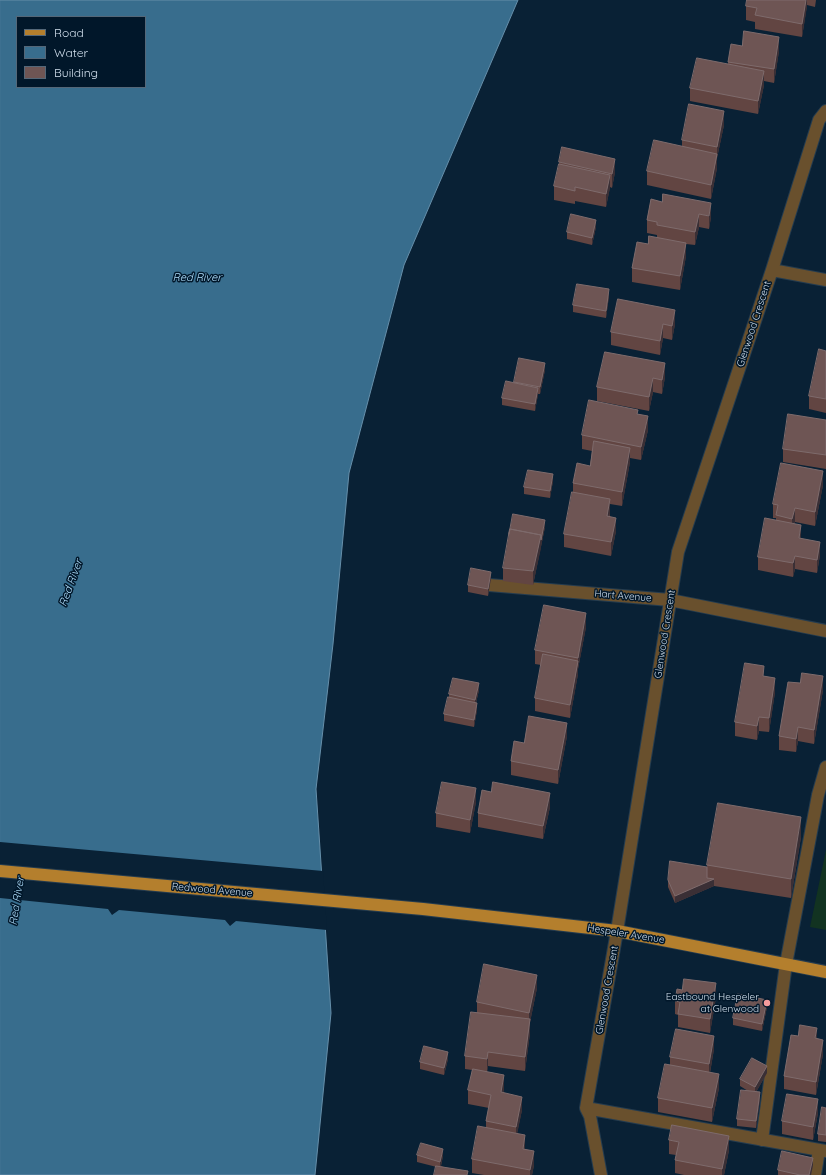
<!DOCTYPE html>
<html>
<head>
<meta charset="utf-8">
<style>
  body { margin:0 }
  #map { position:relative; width:826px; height:1175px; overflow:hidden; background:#092135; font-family:Quicksand,sans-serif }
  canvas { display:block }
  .legend { position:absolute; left:16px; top:16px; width:130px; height:72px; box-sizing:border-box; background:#01172a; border:1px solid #546778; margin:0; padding:5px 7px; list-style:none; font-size:12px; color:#d1dfed }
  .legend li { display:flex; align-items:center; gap:8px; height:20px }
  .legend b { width:20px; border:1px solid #546778 }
</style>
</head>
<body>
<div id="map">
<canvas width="826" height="1175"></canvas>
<ul class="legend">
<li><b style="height:5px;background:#b47f2d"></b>Road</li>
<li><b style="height:11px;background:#386d8d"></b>Water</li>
<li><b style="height:11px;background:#6e5554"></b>Building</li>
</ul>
</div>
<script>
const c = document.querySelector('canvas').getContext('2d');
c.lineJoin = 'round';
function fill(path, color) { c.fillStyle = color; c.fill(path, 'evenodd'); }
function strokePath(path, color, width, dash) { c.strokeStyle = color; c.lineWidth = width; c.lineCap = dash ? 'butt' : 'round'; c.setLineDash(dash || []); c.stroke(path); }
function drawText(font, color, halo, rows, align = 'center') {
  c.font = font + ' Quicksand,sans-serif'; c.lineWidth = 3; c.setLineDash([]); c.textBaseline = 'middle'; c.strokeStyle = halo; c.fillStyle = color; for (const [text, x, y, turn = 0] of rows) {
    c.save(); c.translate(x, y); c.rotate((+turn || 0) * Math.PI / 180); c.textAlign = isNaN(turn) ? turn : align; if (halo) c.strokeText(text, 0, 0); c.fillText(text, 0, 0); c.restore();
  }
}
fill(new Path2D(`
  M826 850V930L810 927Z`), '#123321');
const water = new Path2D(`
  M0 0H518L404 265 349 473 333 644 316 789 331 1013 315 1175H0ZM17 17H145V87H17Z`);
fill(water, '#386d8d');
strokePath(water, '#668faa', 1);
fill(new Path2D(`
  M0 842 323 871 327 930 236 921 230 926 225 920 119 910 112 915 108 909 0 898Z`), '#092135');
const minor = new Path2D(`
  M772 270 826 280
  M489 585 670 600 826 631
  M586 1108 826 1151
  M762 1140 786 964 818 795 826 767
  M601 1175 590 1116 586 1108 617 931 678 552 772 270 819 120 826 111
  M815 1175 819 1150`);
const major = new Path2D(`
  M0 871 423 909 617 931 826 972`);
strokePath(minor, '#253c4f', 14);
strokePath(major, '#253c4f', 14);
strokePath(minor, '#69502d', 12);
strokePath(major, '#b47f2d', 12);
fill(new Path2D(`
  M747 0H816L815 7 807 5 802 37 755 29V22L746 20V6Z
  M779 51 774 83 764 81V85L758 114 690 101V88L728 64V62Z
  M724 125 717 158V168L711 199 647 185V171L682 146V140Z
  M559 162 615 172 612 188 610 187 606 207 575 201V204L554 200V186L559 167Z
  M651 199 711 217 709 229 699 227 695 245 686 244V256L680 290 632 282V268L648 244 657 238V235L647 233V220Z
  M596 227 592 245 567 239V232Z
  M609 296 606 318 573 312V305Z
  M618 299 675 324 672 340 663 338 660 355 611 345V332Z
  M826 351V413L809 409V396Z
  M605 352 665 377 662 394 653 392 649 411 597 401V387Z
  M545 370 540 394H538L535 411 502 405V398L514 383V382Z
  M638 414 648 430 641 460 630 458V462L622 506 610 504V517L616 531 611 556 564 547V534L573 492V483L590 466 592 451 582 449V435Z
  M826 420V469L783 462V449Z
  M553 481 550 498 524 494V487Z
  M823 485 815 526 795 522 794 524 801 538 820 555 817 573 795 569 793 577 758 570V557L776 520V518H773V504Z
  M545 527 533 585 503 581V568Z
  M491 578 488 596 468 592V585Z
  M586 627 578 669V674L570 718 535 711V698L541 665 535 664V650Z
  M764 676 775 692 769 732 759 731 757 740 735 736V722Z
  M479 690 476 703 477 710 474 727 444 721V714L449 698V694Z
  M823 690 814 744 798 741 796 752 779 750V736Z
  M567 736 558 784 511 775V761L524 743Z
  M476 802 470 833 436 827V813Z
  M550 807 543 839 478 827V813Z
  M801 837 791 898 714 886 675 903 668 887V880L707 867V865Z
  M537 988 530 1022V1033L525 1071 488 1066 487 1072 504 1089 503 1093 522 1110 517 1133 525 1148V1150L534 1165 532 1175H484L472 1173V1159L486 1127V1121L489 1108 468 1104V1090L472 1070 465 1069V1056L477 1012V1002Z
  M716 997 710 1033 678 1027V1015L675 1014V1001Z
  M767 1007 762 1031 733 1025V1018Z
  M798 1036 817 1039 823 1054 816 1095 784 1089V1076Z
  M714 1049 710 1073 719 1088 712 1122 658 1112V1098L670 1065V1057Z
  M448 1059 444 1075 420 1069V1062Z
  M767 1073 756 1092 760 1099 756 1128 737 1126V1119L748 1091 740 1086V1079Z
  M826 1108V1142L818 1141V1134Z
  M818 1113 813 1140 782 1134V1121Z
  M669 1140 729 1150 724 1175H684L675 1173V1160L676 1155 669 1154Z
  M417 1155 443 1156 441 1166 468 1175 417 1162Z
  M813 1165 811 1175H778V1170Z`), '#624542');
fill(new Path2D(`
  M806 0H807V7L802 37V24Z
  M779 37V51L774 83V69Z
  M764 71V85L758 114V101Z
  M724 111V125L717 158V168L711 199V185L717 156V147Z
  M615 159V172L612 188V174Z
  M610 175V188L606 207V194Z
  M711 203V217L709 229V216Z
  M699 214V227L695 245V232Z
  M596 220V227L592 245V238Z
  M686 243V256L680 290V276Z
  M609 289V296L606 318V311Z
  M675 310V324L672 340V326Z
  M663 324V338L660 355V341Z
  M545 363V370L540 394V387Z
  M665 363V377L662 394V380Z
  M653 378V392L649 411V397Z
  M538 388V395L535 411V404Z
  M648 416V430L641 460V447Z
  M630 448V462L622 506V492Z
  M823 471V485L815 526V512Z
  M553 474V481L550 498V491Z
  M610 499V513L607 530V516Z
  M795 508V522L792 532V519Z
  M616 518V531L611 556V542Z
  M545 520V527L541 547V540Z
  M801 525V539L799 538Z
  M541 535V548L533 585V571Z
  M820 542V555L817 573V560Z
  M795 556V569L793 577V563Z
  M491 572V578L488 596V589Z
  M586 613V627L578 669V674L570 718V705L578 663V658Z
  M823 676V690L814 744V730Z
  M775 678V692L769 732V718Z
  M479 683V690L475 707V700Z
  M477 703V710L474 727V720Z
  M759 717V731L757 740V726Z
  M567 723V736L558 784V770Z
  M798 727V741L796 752V739Z
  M476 788V802L470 833V820Z
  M550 793V807L543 839V826Z
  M801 817V837L791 898V879Z
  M714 879V886L675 903V896Z
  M537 975V988L530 1022V1033L525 1071V1057L529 1026V1013Z
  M716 983V997L710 1033V1019Z
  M767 1000V1007L762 1031V1024Z
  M817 1028V1042L815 1038Z
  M714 1036V1049L709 1078V1064Z
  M823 1040V1054L816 1095V1082Z
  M448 1052V1059L444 1075V1068Z
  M488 1052V1066L487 1072V1059Z
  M767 1066V1073L755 1094V1087Z
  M719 1074V1088L712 1122V1108Z
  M504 1075V1089L501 1106V1092Z
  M760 1092V1099L756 1128V1121Z
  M522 1097V1110L516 1140V1127Z
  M818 1099V1113L813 1140V1127Z
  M525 1135V1148L523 1163V1149Z
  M729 1136V1150L724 1175H722V1169Z
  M443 1149V1156L440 1169V1162Z
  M534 1151V1165L532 1175H530V1170Z
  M813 1158V1165L811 1175H809Z`), '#3a2f35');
const building = new Path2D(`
  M747 0H806L802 24 755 15 757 8 746 6Z
  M744 31 779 37 774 69 728 62 731 44 742 46Z
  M697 58 764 71 758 101 690 88Z
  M689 104 724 111 717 147 682 140Z
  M654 140 717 154 711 185 647 171Z
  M562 147 615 159 612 174 559 162Z
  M559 164 610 175 606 194 575 187V191L554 186Z
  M663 194 711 203 709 216 699 214 695 232 657 225V222L647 220 651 199 662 202Z
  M571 214 596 220 592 238 567 232Z
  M649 236 686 243 680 276 632 268 637 242 648 244Z
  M577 284 609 289 606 311 573 305Z
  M618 299 675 310 672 326 663 324 660 341 611 332Z
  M819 349 826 351V399L809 396Z
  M605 352 665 363 662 380 653 378 649 397 597 387Z
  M519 358 545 363 540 387 514 382Z
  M506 381 538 388 535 404 502 398Z
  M589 400 638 410 637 414 648 416 641 447 582 435Z
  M788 414 826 420V455L783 449Z
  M594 441 630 448 622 492 573 483 577 463 590 466Z
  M781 463 823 471 815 512 795 508 792 519 776 515 778 505 773 504Z
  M528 470 553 474 550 491 524 487Z
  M572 492 610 499 607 516 616 518 611 542 564 534Z
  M513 514 545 520 541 540V535L510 529 509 534Z
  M765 518 801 525 799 538 820 542 817 560 795 556 793 563 758 557Z
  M510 529 541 535 533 571 503 568Z
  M471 568 491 572 488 589 468 585Z
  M544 605 586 613 578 658 535 650Z
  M543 654 578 661 570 705 535 698Z
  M745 663 764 666 763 676 775 678 769 718 759 717 757 726 735 722Z
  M802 673 823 676 814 730 798 727 796 739 779 736 788 682 800 683Z
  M453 678 479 683 475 700 449 694Z
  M448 697 477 703 474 720 444 714Z
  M529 716 567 723 558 770 511 761 514 741 524 743Z
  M442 782 476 788 470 820 436 813Z
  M493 782 550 793 543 826 478 813 482 790 491 792Z
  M718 803 801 817 791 879 707 865Z
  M670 861 707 867V878L714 879 675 896 668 880Z
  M484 964 537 975 529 1013 477 1002Z
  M684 979 716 983 710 1019 678 1014 680 1002 675 1001 677 989 682 990Z
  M738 994 767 1000 762 1024 733 1018Z
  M471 1012 530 1019 525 1057 488 1052 487 1059 465 1056Z
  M800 1025 817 1028 815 1038 823 1040 816 1082 784 1076 791 1035 798 1036Z
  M676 1029 714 1036 709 1064 670 1057Z
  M424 1046 448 1052 444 1068 420 1062Z
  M752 1058 767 1066 755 1087 740 1079Z
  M665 1064 719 1074 712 1108 658 1098Z
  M473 1069 504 1075 501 1092 522 1097 516 1127 486 1121 491 1095 468 1090Z
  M741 1090 760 1092 756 1121 737 1119Z
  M787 1094 818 1099 813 1127 782 1121Z
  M822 1107 826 1108V1135L818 1134Z
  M672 1125 729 1136 722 1169 675 1160 679 1142 669 1140Z
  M478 1126 525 1135 523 1149 534 1151 530 1170 472 1159Z
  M421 1143 443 1149 440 1162 417 1155Z
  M782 1151 813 1158 809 1175H800L778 1170Z
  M436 1166 468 1171 467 1175H434Z`);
fill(building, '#6e5554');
strokePath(building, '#7e6b6c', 1);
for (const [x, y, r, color] of [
  [767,1003,4,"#f59b9c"]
]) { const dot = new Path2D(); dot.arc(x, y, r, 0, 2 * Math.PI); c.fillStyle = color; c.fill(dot); strokePath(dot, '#01172a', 1.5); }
drawText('10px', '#d1dfed', '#01172a', [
  ["Glenwood Crescent",754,324,-72],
  ["Hart Avenue",623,596,5],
  ["Glenwood Crescent",665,634,-81],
  ["Redwood Avenue",212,890,5],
  ["Hespeler Avenue",626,934,9],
  ["Glenwood Crescent",607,990,-80]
]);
drawText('10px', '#d1dfed', '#01172a', [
  ["Eastbound Hespeler",759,997],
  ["at Glenwood",759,1009]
], 'right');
drawText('italic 11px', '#b0dffd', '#01172a', [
  ["Red River",197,278],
  ["Red River",71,583,-70],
  ["Red River",17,901,-81]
]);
</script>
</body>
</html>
